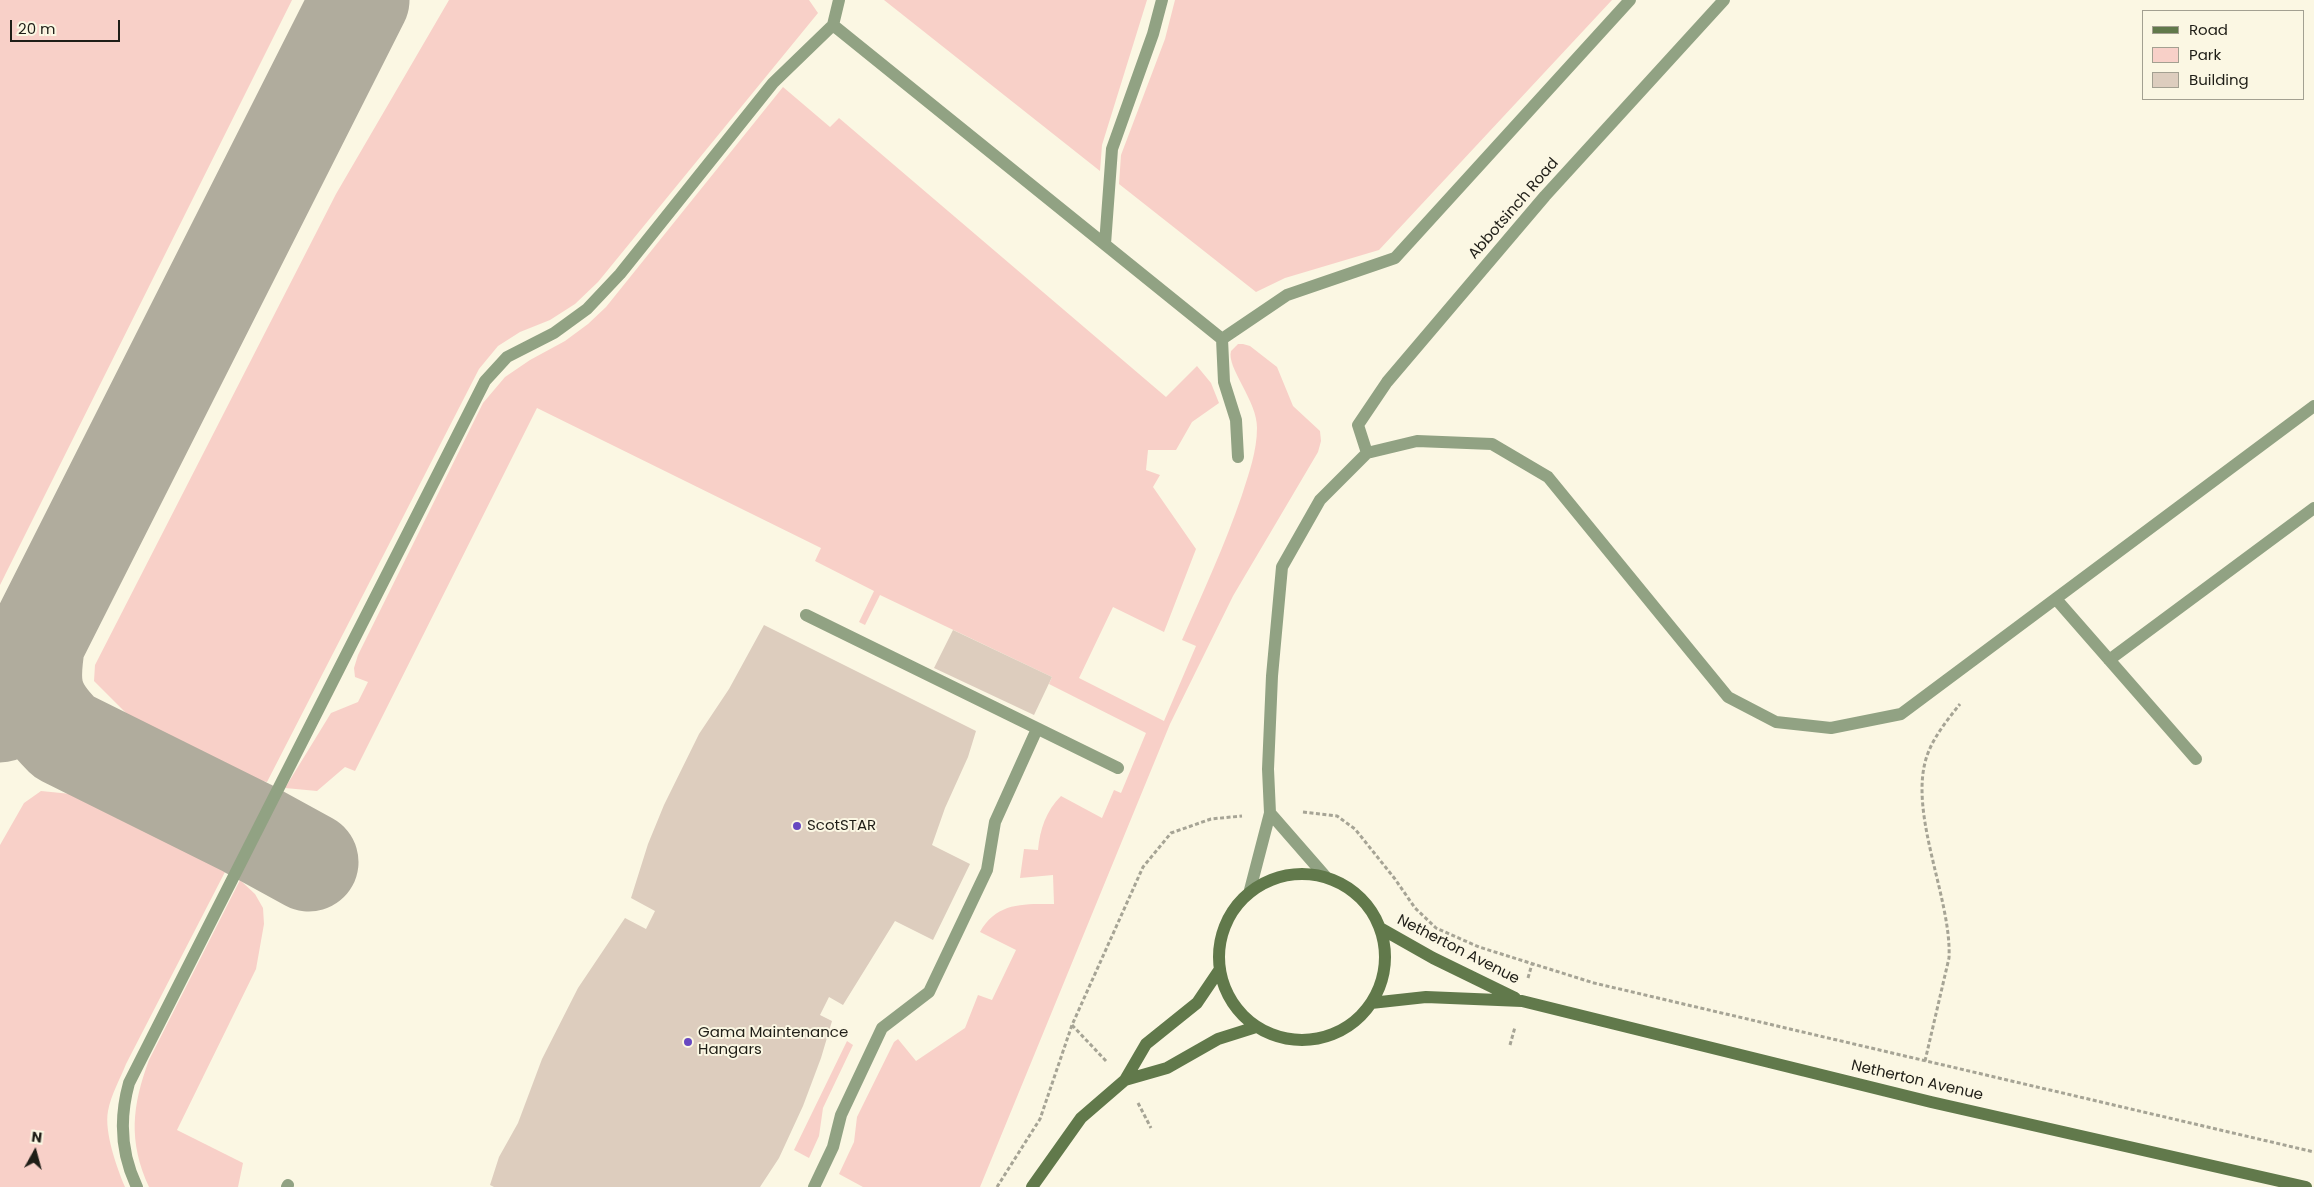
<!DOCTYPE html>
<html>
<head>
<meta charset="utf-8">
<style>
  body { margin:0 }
  #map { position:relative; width:2314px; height:1187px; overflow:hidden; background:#fbf7e3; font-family:Poppins,sans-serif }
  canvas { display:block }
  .legend { position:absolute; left:2142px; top:10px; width:162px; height:90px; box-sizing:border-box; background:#fbf7e3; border:1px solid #a3a091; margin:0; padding:6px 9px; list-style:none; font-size:15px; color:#1f1e17 }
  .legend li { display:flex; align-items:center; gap:10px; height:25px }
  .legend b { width:25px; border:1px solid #a3a091 }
  .north { position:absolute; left:10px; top:1127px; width:50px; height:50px; -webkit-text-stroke:4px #fbf7e3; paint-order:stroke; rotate:7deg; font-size:14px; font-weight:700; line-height:20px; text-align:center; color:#1f1e17 }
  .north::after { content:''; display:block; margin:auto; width:18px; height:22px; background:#1f1e17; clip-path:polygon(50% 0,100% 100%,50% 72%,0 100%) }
  .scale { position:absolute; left:10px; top:20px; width:110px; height:22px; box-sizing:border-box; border:2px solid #1f1e17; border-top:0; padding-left:6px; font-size:15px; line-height:18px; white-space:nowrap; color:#1f1e17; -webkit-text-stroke:4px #fbf7e3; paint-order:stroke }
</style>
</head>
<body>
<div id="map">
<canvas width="2314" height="1187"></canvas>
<ul class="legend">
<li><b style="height:6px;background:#61794b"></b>Road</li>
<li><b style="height:14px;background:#f8d0c8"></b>Park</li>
<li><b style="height:14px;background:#ddcdbe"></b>Building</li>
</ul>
<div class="north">N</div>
<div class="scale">20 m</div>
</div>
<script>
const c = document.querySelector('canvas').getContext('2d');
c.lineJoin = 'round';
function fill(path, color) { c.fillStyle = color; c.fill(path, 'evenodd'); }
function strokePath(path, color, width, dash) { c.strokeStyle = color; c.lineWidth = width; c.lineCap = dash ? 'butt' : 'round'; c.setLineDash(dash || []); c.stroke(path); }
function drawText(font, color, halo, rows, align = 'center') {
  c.font = font + ' Poppins,sans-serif'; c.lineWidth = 4; c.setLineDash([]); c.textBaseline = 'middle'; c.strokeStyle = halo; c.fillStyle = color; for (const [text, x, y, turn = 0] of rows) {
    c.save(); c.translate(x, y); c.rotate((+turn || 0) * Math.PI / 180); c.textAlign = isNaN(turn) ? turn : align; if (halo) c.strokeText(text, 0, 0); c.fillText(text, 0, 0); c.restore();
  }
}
fill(new Path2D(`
  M0 0H292L0 585Z
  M449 0H809L818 13 598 282 575 304 550 320 520 332 498 346 479 369 267 782 251 779 151 730 127 714 94 681 95 665 336 194Z
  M884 0H1147L1102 145 1100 171Z
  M1175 0H1612L1379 250 1285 278 1256 292 1119 184 1121 155 1165 39Z
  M783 87 830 127 839 118 1166 397 1197 366 1211 383 1219 403 1192 422 1176 450H1148L1146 470 1160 475 1153 487 1196 549 1164 632 1113 607 1079 678 1164 721 1196 646 1182 640C1203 592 1225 545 1242 495 1249 473 1257 451 1257 428 1258 402 1226 367 1231 351L1238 344H1243L1250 346 1277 367 1293 406 1320 431 1321 441 1318 452 1233 596 1170 724 980 1187H863L839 1174 854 1142 857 1117 894 1042 898 1039 916 1061 965 1028 978 995 992 1000 1016 950 980 932C997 902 1023 904 1054 904L1053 875 1020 878 1024 849 1038 850C1040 829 1046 811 1061 796L1102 818 1114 790 1121 793 1146 733 1049 684 1052 677 880 595 865 625 859 622 874 591 815 561 821 548 537 408 355 771 345 767 317 791 285 788 331 713 358 702 368 682 355 677 354 668 358 655 483 403 505 377 530 360 565 341 588 324 606 307Z
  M41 791 71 794 202 854 226 870 126 1064C120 1079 111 1095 108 1111 104 1132 117 1168 125 1187H0V845L24 803Z
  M240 880 255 894 263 908 264 924 256 969 177 1130 243 1163 238 1187H149C128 1141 132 1106 149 1060Z
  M847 1041 853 1045 823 1108 819 1136 809 1158 794 1150Z`), '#f8d0c8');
strokePath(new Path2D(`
  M36 640C29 686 30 703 64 737L247 828 309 862
  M0 713 360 0`), '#b0ac9d', 99);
fill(new Path2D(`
  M764 625 976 731 968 757 945 808 932 845 970 864 933 940 895 921 843 1005 829 997 820 1015 832 1021 821 1058 803 1106 779 1158 760 1187H494L490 1185 499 1157 518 1123 542 1059 578 988 625 918 646 929 655 911 631 898 648 844 664 805 699 734 729 689Z
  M953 630 1052 677 1034 715 934 668Z`), '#ddcdbe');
strokePath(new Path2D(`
  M1303 812 1337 816 1355 829 1395 879 1415 908 1436 928 1479 947 1594 983 2314 1152
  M1528 978 1532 964
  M1072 1025 1106 1061
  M1510 1045 1515 1027
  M1925 1061 1949 958C1952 898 1906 810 1928 753 1935 735 1948 719 1960 704
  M1138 1103 1151 1128
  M997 1187 1040 1119 1072 1025 1143 867 1171 833 1211 819 1242 816`), '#a6a495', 3, [4, 2.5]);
strokePath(new Path2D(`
  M833 25 1222 339 1224 382 1236 420 1238 457
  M1105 244 1112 149 1153 34 1162 0
  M1222 339 1287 295 1395 258 1630 0
  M1367 453 1358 425 1387 382 1545 196 1724 0
  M2056 599 2196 759
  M806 615 1118 768
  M2109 660 2314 508
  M1270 813 1325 876
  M1250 890 1270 813 1268 769 1272 676 1282 567 1320 500 1367 453 1417 441 1492 444 1548 477 1728 697 1776 722 1831 728 1901 714 2314 406
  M137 1187C121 1154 119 1119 129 1083L485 381 507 357 554 333 587 309 620 274 773 83 833 25 839 0
  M287 1187 288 1185
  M814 1187 833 1147 841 1115 882 1028 929 992 987 870 995 822 1037 729`), '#91a283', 12);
strokePath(new Path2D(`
  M1219 957a83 83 0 1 1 166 0a83 83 0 1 1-166 0Z
  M1380 928 1433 958 1515 998
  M1371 1003 1426 997 1522 1001 1931 1102 2306 1187
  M1125 1080 1167 1068 1218 1039 1256 1027
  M1032 1187 1081 1118 1125 1080 1146 1044 1197 1003 1220 969`), '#61794b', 12);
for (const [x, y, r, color] of [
  [797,826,5,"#6748c1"],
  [688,1042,5,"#6748c1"]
]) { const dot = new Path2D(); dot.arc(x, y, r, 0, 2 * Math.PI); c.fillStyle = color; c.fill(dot); strokePath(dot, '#fbf7e3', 2); }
drawText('15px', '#1f1e17', '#fbf7e3', [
  ["Abbotsinch Road",1514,209,-49],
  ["Netherton Avenue",1458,950,27],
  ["Netherton Avenue",1917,1081,13]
]);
drawText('15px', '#1f1e17', '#fbf7e3', [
  ["ScotSTAR",807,826],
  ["Gama Maintenance",698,1033],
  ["Hangars",698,1050]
], 'left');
</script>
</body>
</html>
